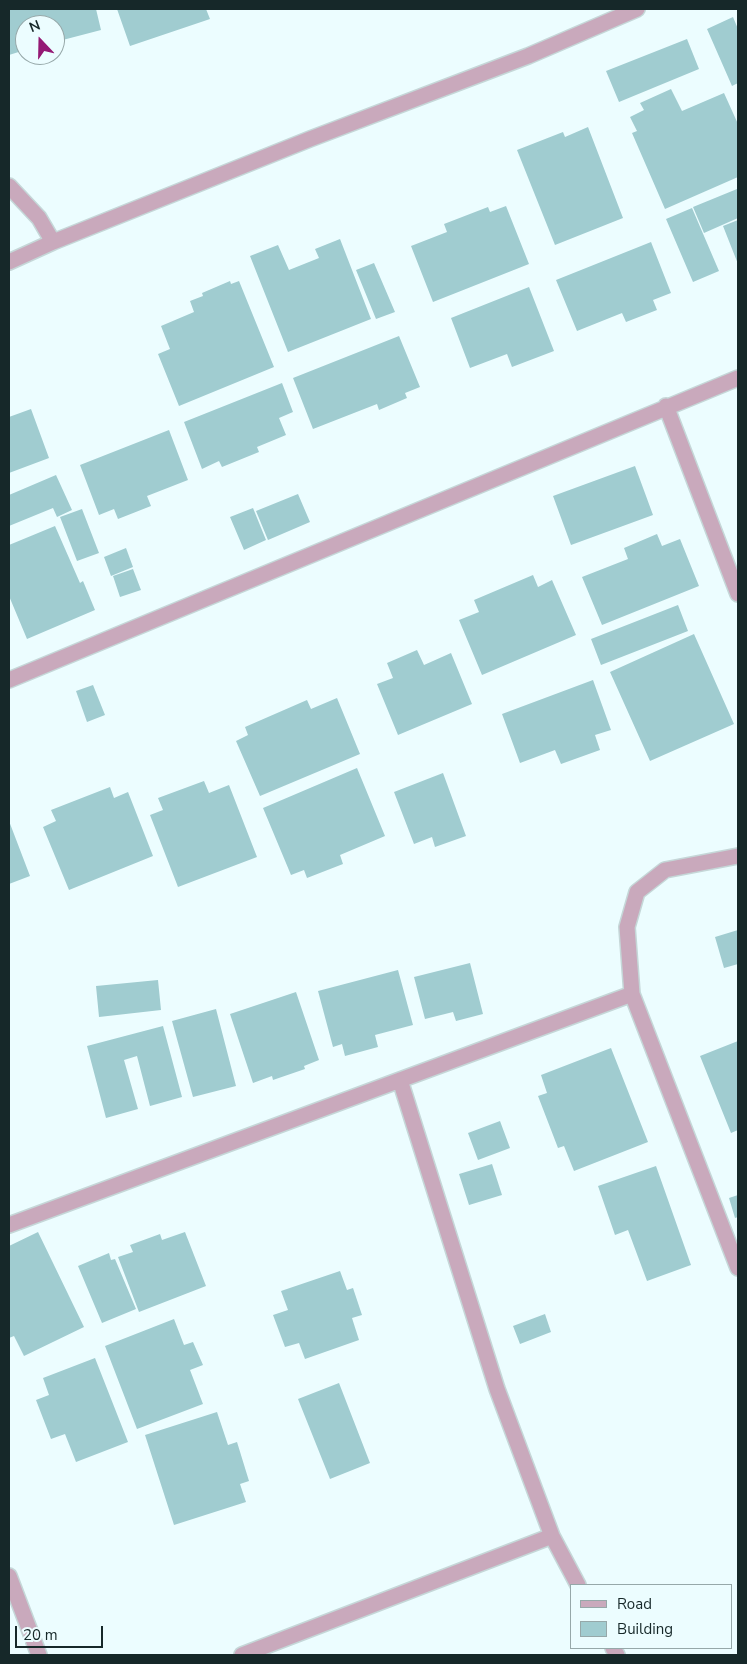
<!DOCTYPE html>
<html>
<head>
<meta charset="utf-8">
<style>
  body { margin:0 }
  #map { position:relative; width:747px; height:1664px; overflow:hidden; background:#ecfdff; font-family:"Nunito Sans",sans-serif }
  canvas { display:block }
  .frame { position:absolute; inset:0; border:10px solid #162829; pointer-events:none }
  .legend { position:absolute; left:570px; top:1584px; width:162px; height:65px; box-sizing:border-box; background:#ecfdff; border:1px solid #96a8a9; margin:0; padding:6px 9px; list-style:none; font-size:15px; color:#162829 }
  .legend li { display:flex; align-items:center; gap:10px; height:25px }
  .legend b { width:25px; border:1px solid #96a8a9 }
  .north { position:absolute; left:15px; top:15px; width:50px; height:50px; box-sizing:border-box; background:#ecfdff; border:1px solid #96a8a9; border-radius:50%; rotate:339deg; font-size:14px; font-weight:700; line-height:20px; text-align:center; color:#162829 }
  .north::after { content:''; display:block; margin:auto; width:18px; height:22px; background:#941974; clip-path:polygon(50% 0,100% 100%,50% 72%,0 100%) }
  .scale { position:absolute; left:15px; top:1626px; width:88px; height:22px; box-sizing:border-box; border:2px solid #162829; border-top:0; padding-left:6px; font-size:15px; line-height:18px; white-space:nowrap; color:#162829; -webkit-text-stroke:4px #ecfdff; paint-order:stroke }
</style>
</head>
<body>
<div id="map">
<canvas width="747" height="1664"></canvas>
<div class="frame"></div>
<ul class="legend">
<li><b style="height:6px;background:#c9a9bc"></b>Road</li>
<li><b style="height:14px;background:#a0ccd0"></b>Building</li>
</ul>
<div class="north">N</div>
<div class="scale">20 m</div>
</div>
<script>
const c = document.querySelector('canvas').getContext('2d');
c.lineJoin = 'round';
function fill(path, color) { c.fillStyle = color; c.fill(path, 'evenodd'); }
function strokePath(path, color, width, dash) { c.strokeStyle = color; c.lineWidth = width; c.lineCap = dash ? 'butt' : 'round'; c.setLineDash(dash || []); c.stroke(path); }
fill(new Path2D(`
  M9 9H96L101 30 55 42V25H25V50L9 55Z
  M117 9H206L210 19 130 46Z
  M733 17 738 29V83L732 86 707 29Z
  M687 39 699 69 619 102 606 71Z
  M671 89 682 111 724 93 738 124V177L665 209 632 133 637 131 630 117 644 110 640 103Z
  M588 127 623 218 555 245 517 150 563 132 565 137Z
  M737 189 738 218 704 233 693 207Z
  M506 206 529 264 433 302 411 246 447 232 444 224 488 207 490 212Z
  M692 208 719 271 693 282 666 219Z
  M738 220V264L723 226Z
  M340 239 371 319 288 352 250 256 278 245 289 270 319 258 315 249Z
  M651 242 671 293 653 300 657 310 626 322 622 313 577 331 556 280Z
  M374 263 395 312 376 319 356 270Z
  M230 281 231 284 239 281 274 367 179 406 158 354 170 349 161 326 194 312 190 301 203 296 202 293Z
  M529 287 554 351 512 367 507 354 470 368 451 318Z
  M399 336 420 387 405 393 407 398 379 410 377 404 313 429 293 378Z
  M282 383 293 412 279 418 286 435 257 447 259 452 222 467 219 461 202 469 184 422Z
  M31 409 49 458 9 473V417Z
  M169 430 188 480 147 496 151 506 118 519 114 509 99 515 80 465Z
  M635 466 653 515 571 545 553 496Z
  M56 475 72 510 57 517 53 508 9 526V495Z
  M298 494 310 522 268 540 256 511Z
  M253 508 266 540 244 550 230 517Z
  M82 509 99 553 77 561 60 517Z
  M55 526 80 583 83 581 95 610 27 639 9 596V545Z
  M657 534 662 546 680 539 699 586 602 625 582 577 628 559 624 548Z
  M126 548 133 567 111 576 104 557Z
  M133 569 141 590 120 597 113 576Z
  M533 575 538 587 552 580 576 635 482 675 459 620 479 612 474 600Z
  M678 605 688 631 601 665 591 639Z
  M694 634 734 724 650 761 610 672Z
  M417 650 424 665 451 653 472 704 398 735 377 684 393 678 387 663Z
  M593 680 611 730 595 735 600 750 561 764 555 750 520 763 502 714Z
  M93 685 105 715 87 722 76 691Z
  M337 698 360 754 260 796 236 741 248 735 245 727 307 700 311 709Z
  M357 768 385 836 340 855 343 864 307 878 304 870 291 875 263 808Z
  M443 773 466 836 435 847 432 837 414 844 394 792Z
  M204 781 209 793 229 785 257 857 178 887 150 815 163 810 158 798Z
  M110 787 114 798 128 792 153 856 69 890 43 827 56 821 51 810Z
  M9 821 30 876 9 884Z
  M738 930V964L724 968 715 937Z
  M470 963 483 1014 456 1021 453 1012 425 1019 414 977Z
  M398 970 413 1025 375 1035 378 1047 345 1056 342 1044 333 1047 318 991Z
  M158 980 161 1010 99 1017 96 986Z
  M296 992 319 1060 304 1066 305 1069 273 1080 272 1076 253 1083 230 1014Z
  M216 1009 236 1086 193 1097 172 1021Z
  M163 1026 182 1097 150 1106 137 1056 124 1060 138 1109 106 1118 87 1046Z
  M738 1041V1130L731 1133 700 1056Z
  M611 1048 648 1142 574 1171 564 1146 558 1148 538 1096 547 1093 541 1075Z
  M500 1121 510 1148 478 1160 468 1133Z
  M492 1164 502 1195 469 1205 459 1174Z
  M656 1166 691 1265 647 1281 628 1230 615 1235 598 1186Z
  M738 1195V1217L735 1218 729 1198Z
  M38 1232 84 1327 24 1356 14 1336 9 1338V1246Z
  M185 1232 206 1286 139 1312 118 1257 133 1252 130 1245 160 1234 162 1240Z
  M109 1253 111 1260 115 1259 136 1309 102 1323 78 1266Z
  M340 1271 347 1290 353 1288 362 1315 352 1318 359 1340 305 1359 299 1343 285 1347 273 1315 288 1310 281 1291Z
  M545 1314 551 1332 520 1344 513 1326Z
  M174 1319 184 1345 193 1342 203 1365 190 1370 203 1404 137 1429 105 1346Z
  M95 1358 128 1442 76 1462 65 1434 51 1439 36 1400 49 1395 43 1378Z
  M339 1383 370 1463 330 1479 298 1399Z
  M217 1412 228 1445 237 1442 249 1481 240 1484 246 1502 174 1525 145 1435Z`), '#a0ccd0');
const minor = new Path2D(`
  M9 186 39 218 53 242
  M9 262 53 242 310 139 528 56 637 9
  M666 406 738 594
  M9 680 738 378
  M738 856 665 870 637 892 627 927 632 994 738 1268
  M400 1080 497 1389 552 1536 578 1585
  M9 1225 632 994
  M9 1576 39 1655
  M613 1648 617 1655
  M242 1655 552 1536`);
strokePath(minor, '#c5d7d8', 18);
strokePath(minor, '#c9a9bc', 15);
</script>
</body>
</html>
